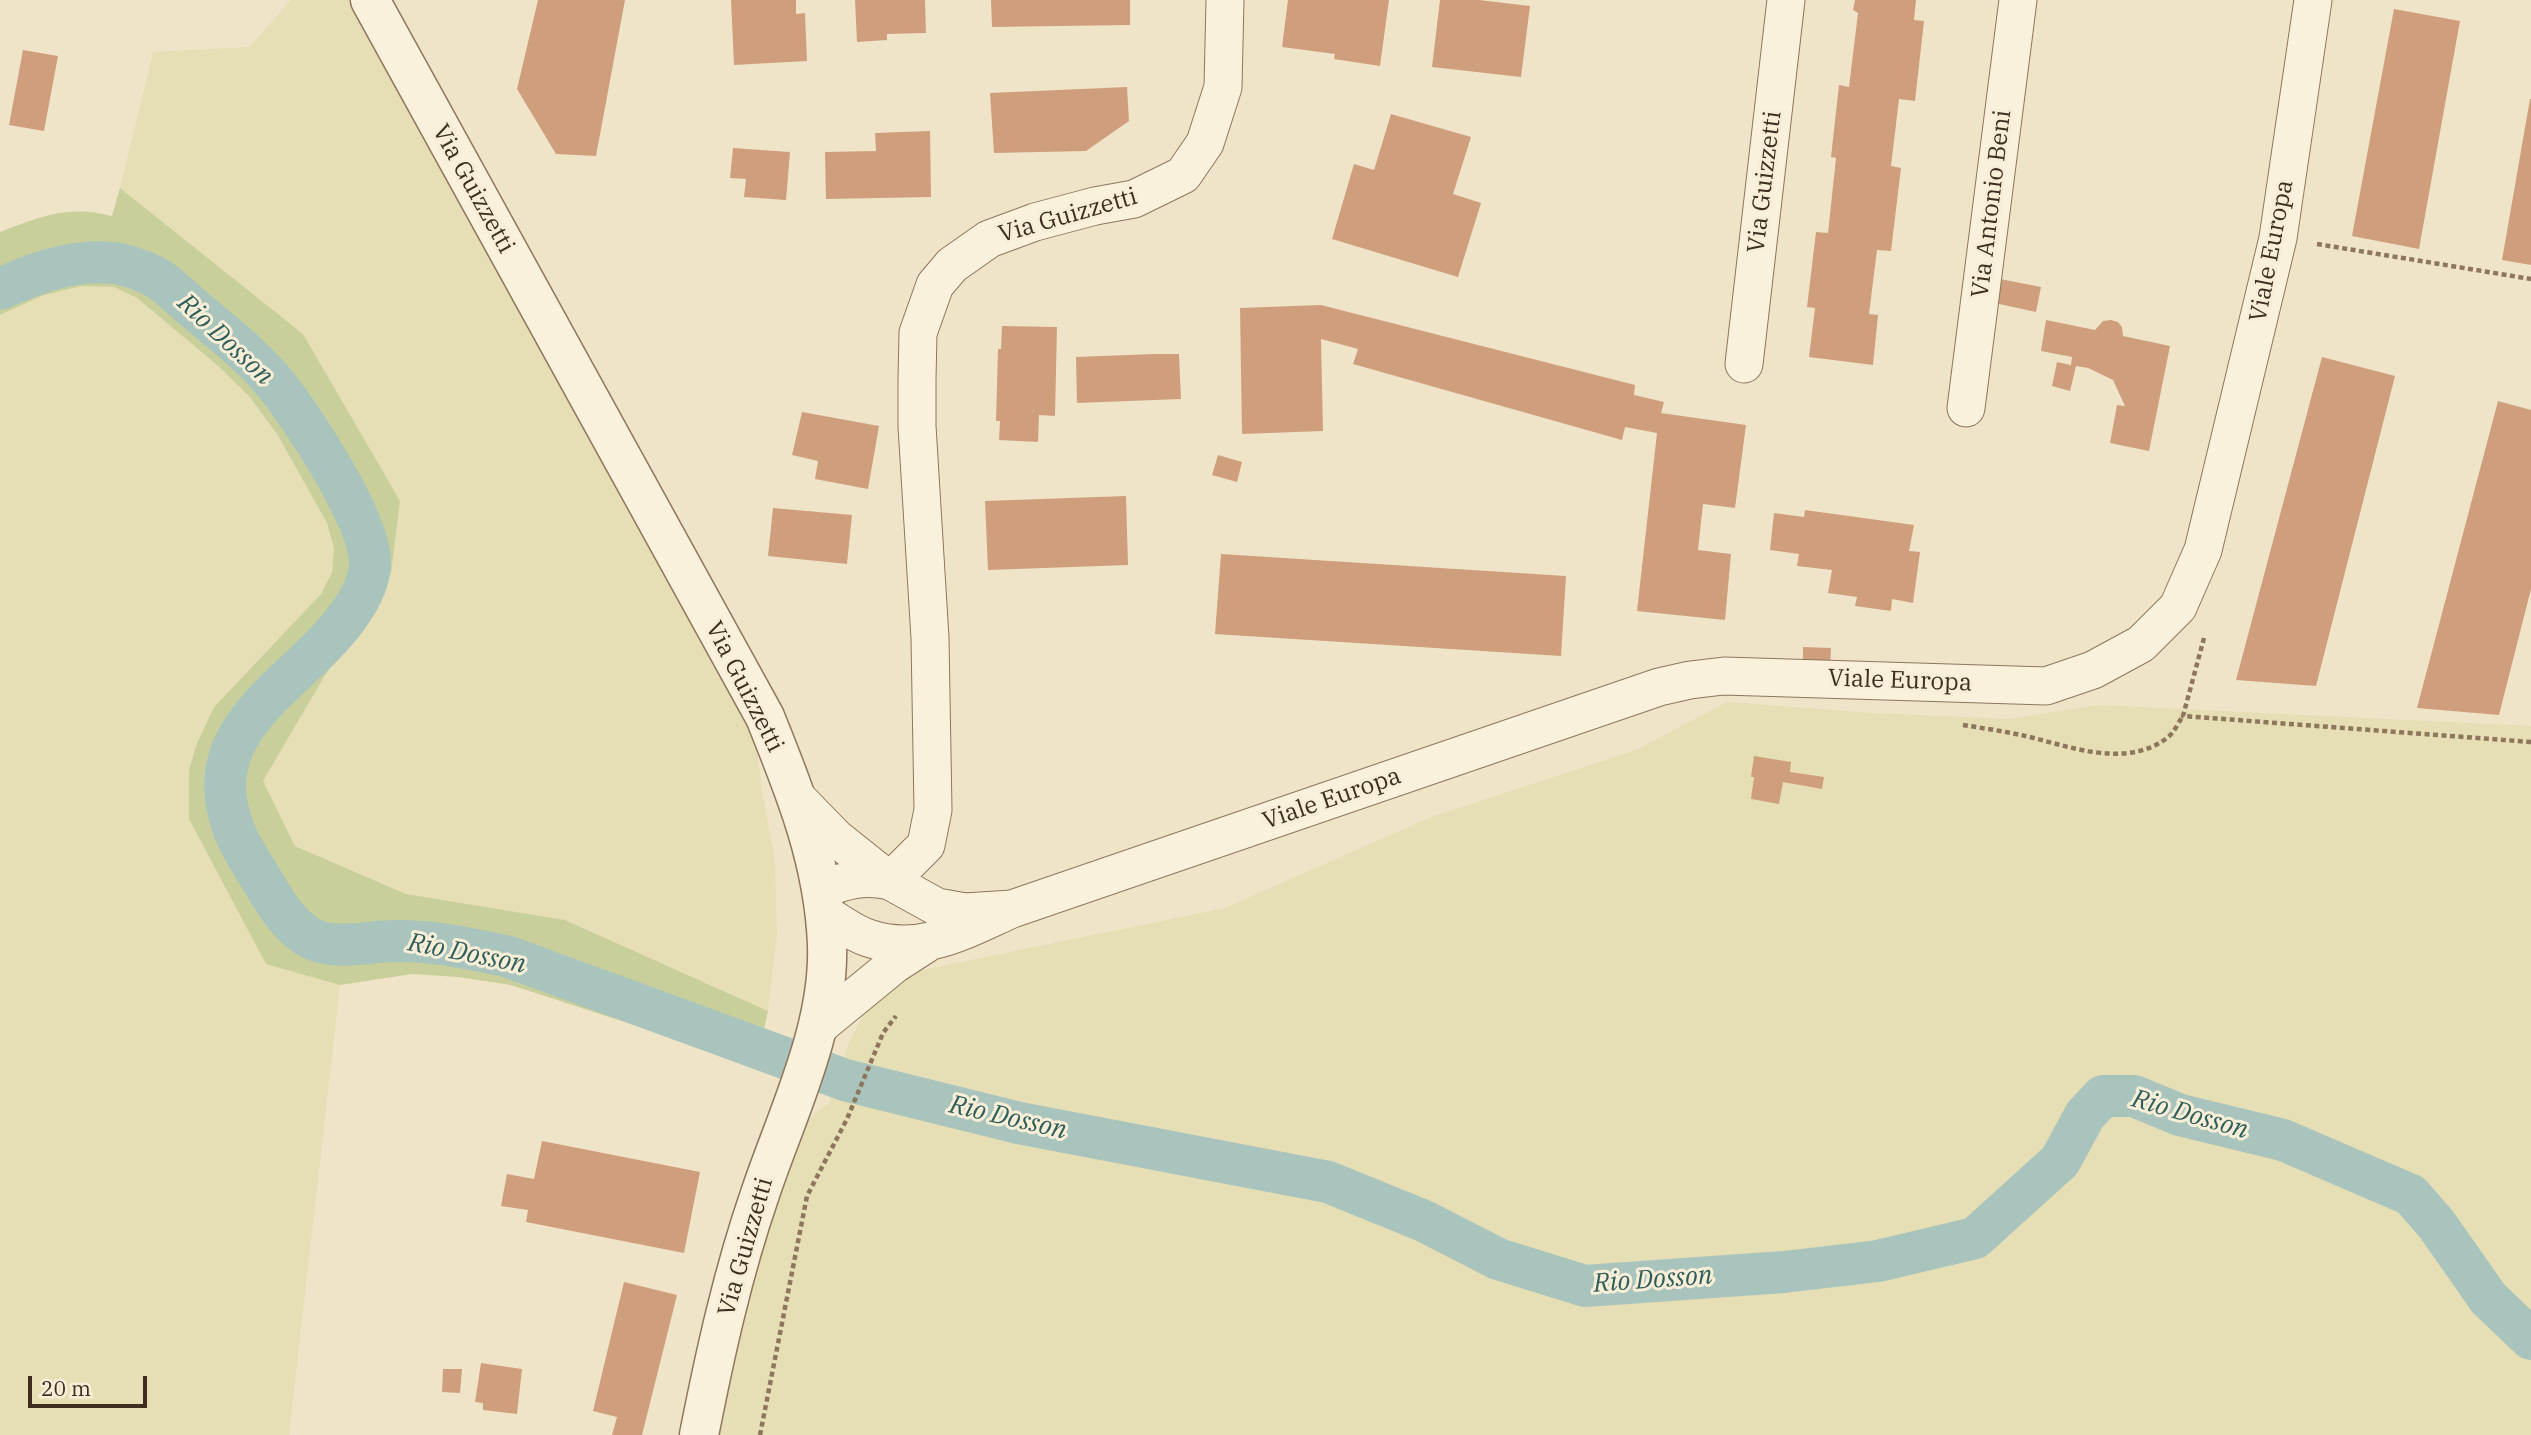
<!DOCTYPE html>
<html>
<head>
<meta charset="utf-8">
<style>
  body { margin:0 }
  #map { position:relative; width:2531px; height:1435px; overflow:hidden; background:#f0e4c8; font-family:"IBM Plex Serif",serif }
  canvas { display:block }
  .scale { position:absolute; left:28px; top:1376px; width:119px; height:32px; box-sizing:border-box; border:4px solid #3d2e20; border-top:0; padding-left:9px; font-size:21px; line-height:24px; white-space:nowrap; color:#3d2e20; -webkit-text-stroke:5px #f7eed8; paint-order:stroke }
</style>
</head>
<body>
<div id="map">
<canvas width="2531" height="1435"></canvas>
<div class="scale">20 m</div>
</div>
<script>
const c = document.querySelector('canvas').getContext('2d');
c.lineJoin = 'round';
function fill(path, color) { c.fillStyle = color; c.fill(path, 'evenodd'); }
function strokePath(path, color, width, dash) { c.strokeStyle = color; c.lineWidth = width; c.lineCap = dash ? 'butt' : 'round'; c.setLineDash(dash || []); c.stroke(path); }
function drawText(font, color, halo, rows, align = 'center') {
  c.font = font + ' "IBM Plex Serif",serif'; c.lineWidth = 6; c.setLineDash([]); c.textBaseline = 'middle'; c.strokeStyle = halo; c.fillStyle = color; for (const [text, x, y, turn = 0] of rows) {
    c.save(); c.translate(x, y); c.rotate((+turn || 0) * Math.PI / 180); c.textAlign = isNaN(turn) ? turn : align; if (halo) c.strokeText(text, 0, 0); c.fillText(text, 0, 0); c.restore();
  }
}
fill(new Path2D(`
  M291 0H358L755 732 762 791 775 861 777 935 768 1011 565 920 406 894 295 846 263 781 324 677 391 573 303 334 120 188 153 52 249 47Z
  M82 286 114 287 137 298 217 365 249 396 277 434 327 523 334 549 332 572 321 594 214 707 197 743 189 770V819L266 963 340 985 289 1435H0V315L44 295Z
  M1727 702 1872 713 2009 719 2099 705 2531 726V1435H714L790 1134 829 1103 849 1043 865 1011 912 972 1225 908 1431 817 1636 750Z`), '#e6deb5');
fill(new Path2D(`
  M120 188 303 334 400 501 391 573 324 677 263 781 295 846 406 894 565 920 768 1011 756 1065 511 985 458 977 412 974 340 985 266 964 189 819V770L197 743 214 707 321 594 332 572 334 549 327 523 277 434 249 396 217 365 137 298 114 287 82 286 44 295 0 315V232C41 216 68 205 112 216Z`), '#c9cf9b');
strokePath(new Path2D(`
  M0 289C37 272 78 257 120 264 134 267 152 274 163 282 177 293 190 306 204 317 228 337 253 357 273 381 301 414 370 520 370 562 370 582 359 601 348 616 299 685 194 726 234 830 240 846 251 862 260 877 274 901 294 937 324 943 348 948 372 941 395 941 432 940 470 949 506 956L845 1080 1019 1123 1328 1182 1424 1221 1498 1259 1585 1286 1784 1272 1878 1261 1975 1238 2060 1161 2085 1115 2103 1096H2134L2180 1115 2283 1140 2411 1195 2437 1225 2488 1298 2531 1339`), '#a9c4bc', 42);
fill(new Path2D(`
  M538 0H625L596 156 556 154 517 89Z
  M731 0H796V14L805 13 807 61 734 65Z
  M855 0H925L926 33 887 34V40L857 42Z
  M991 0H1130V25L992 27Z
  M1288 0H1389L1380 66 1334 59 1335 54 1282 47Z
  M1440 0H1479L1530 6 1521 77 1432 67Z
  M1855 0H1916L1914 20 1924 21 1915 101 1899 99 1891 166 1901 168 1891 251 1877 250 1869 314 1878 315 1873 365 1809 357 1815 308 1807 307 1816 232 1828 233 1836 158 1831 157 1839 85 1849 87 1858 13 1853 10Z
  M2394 9 2460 21 2419 249 2352 236Z
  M23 50 58 56 44 131 9 125Z
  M1127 87 1129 121 1086 151 994 153 990 93Z
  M2530 99H2531V265L2502 260Z
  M1391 114 1471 137 1453 194 1481 203 1458 277 1332 239 1354 164 1374 170Z
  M930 131 931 197 826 199 825 152 876 151 875 133Z
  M733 148 790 152 786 200 744 197 746 179 730 178Z
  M1995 278 2041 287 2036 312 1990 302Z
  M1321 305 1635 385 1634 395 1664 402 1661 413 1746 425 1735 508 1703 504 1698 550 1731 554 1725 620 1637 611 1657 433 1625 427 1622 440 1353 364 1358 349 1321 339 1323 431 1242 434 1240 308Z
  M2046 320 2095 330 2103 321 2111 320 2118 322 2122 327 2123 336 2170 346 2149 451 2110 443 2117 405 2125 406 2113 380 2088 368 2076 366 2070 391 2052 386 2057 362 2071 365 2072 357 2041 351Z
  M1002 326 1057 327 1055 416 1039 415 1038 442 999 440 1000 421H996L998 349H1001Z
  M1154 354H1179L1181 399 1077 403 1076 357Z
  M2322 357 2395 376 2316 686 2236 680Z
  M2498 401 2531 410V589L2499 715 2417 708Z
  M802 412 879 426 868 489 815 479 818 461 792 455Z
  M1218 455 1242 462 1237 482 1212 475Z
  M1126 496 1128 565 988 570 985 501Z
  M773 508 852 515 847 564 768 556Z
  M1805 510 1914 525 1909 551 1920 552 1913 603 1892 599 1891 611 1855 606 1857 597 1828 593 1832 570 1797 566 1799 554 1770 550 1774 513 1804 517Z
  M1221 554 1566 576 1561 656 1215 634Z
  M1803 647 1831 648 1830 669H1803Z
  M1754 756 1791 762 1790 772 1824 777 1822 789 1783 782 1779 804 1751 799 1754 777H1751Z
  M542 1141 700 1172 684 1253 526 1222 528 1210 501 1206 507 1174 534 1179Z
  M624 1282 677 1295 642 1435H612L617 1417 593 1411Z
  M481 1363 522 1369 517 1414 483 1410V1403L475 1402Z
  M443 1369H462L460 1393 442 1392Z`), '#cf9f7d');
const minor = new Path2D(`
  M1744 364 1786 0
  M1966 408 2018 0
  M798 799 836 838 890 881 937 907 965 912 1012 909C965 930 921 956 868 938 853 933 839 922 825 914
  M822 889C847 880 864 875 890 881L926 845 933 810 930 638 917 426V380L918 333 935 285 952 265 989 239 1035 222 1095 206 1134 199 1183 175 1205 143 1223 87 1225 0
  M1012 909 1659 687 1690 680 1724 676 2046 686 2093 670 2141 644 2178 607 2203 550 2278 238 2313 0
  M817 1028 895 964 926 944`);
const tertiary = new Path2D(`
  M370 0 765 717C795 791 824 863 827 945 830 1029 786 1116 760 1194 733 1272 715 1354 699 1435`);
strokePath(minor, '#8d765c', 39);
strokePath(tertiary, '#8d765c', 41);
strokePath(new Path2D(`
  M2317 244 2531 279
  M2204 638 2183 716 2531 742
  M1963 725C1982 728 2002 731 2021 735 2067 745 2124 770 2167 738 2174 733 2178 723 2183 716
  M760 1435 807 1196 847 1119 883 1033 896 1016`), '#8d765c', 4.5, [5, 3.5]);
strokePath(minor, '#faf1dc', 37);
strokePath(tertiary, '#faf1dc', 38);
drawText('24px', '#3d2e20', '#f7eed8', [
  ["Via Guizzetti",1765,182,-83],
  ["Via Guizzetti",473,189,61],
  ["Via Antonio Beni",1992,204,-83],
  ["Via Guizzetti",1068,216,-16],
  ["Viale Europa",2272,251,-79],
  ["Viale Europa",1900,681,2],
  ["Via Guizzetti",744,687,63],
  ["Viale Europa",1332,799,-19],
  ["Via Guizzetti",746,1247,-74]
]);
drawText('italic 26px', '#2f5d5a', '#f7eed8', [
  ["Rio Dosson",225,340,43],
  ["Rio Dosson",467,954,11],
  ["Rio Dosson",2190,1115,16],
  ["Rio Dosson",1008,1118,13],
  ["Rio Dosson",1653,1280,-4]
]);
</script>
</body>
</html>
